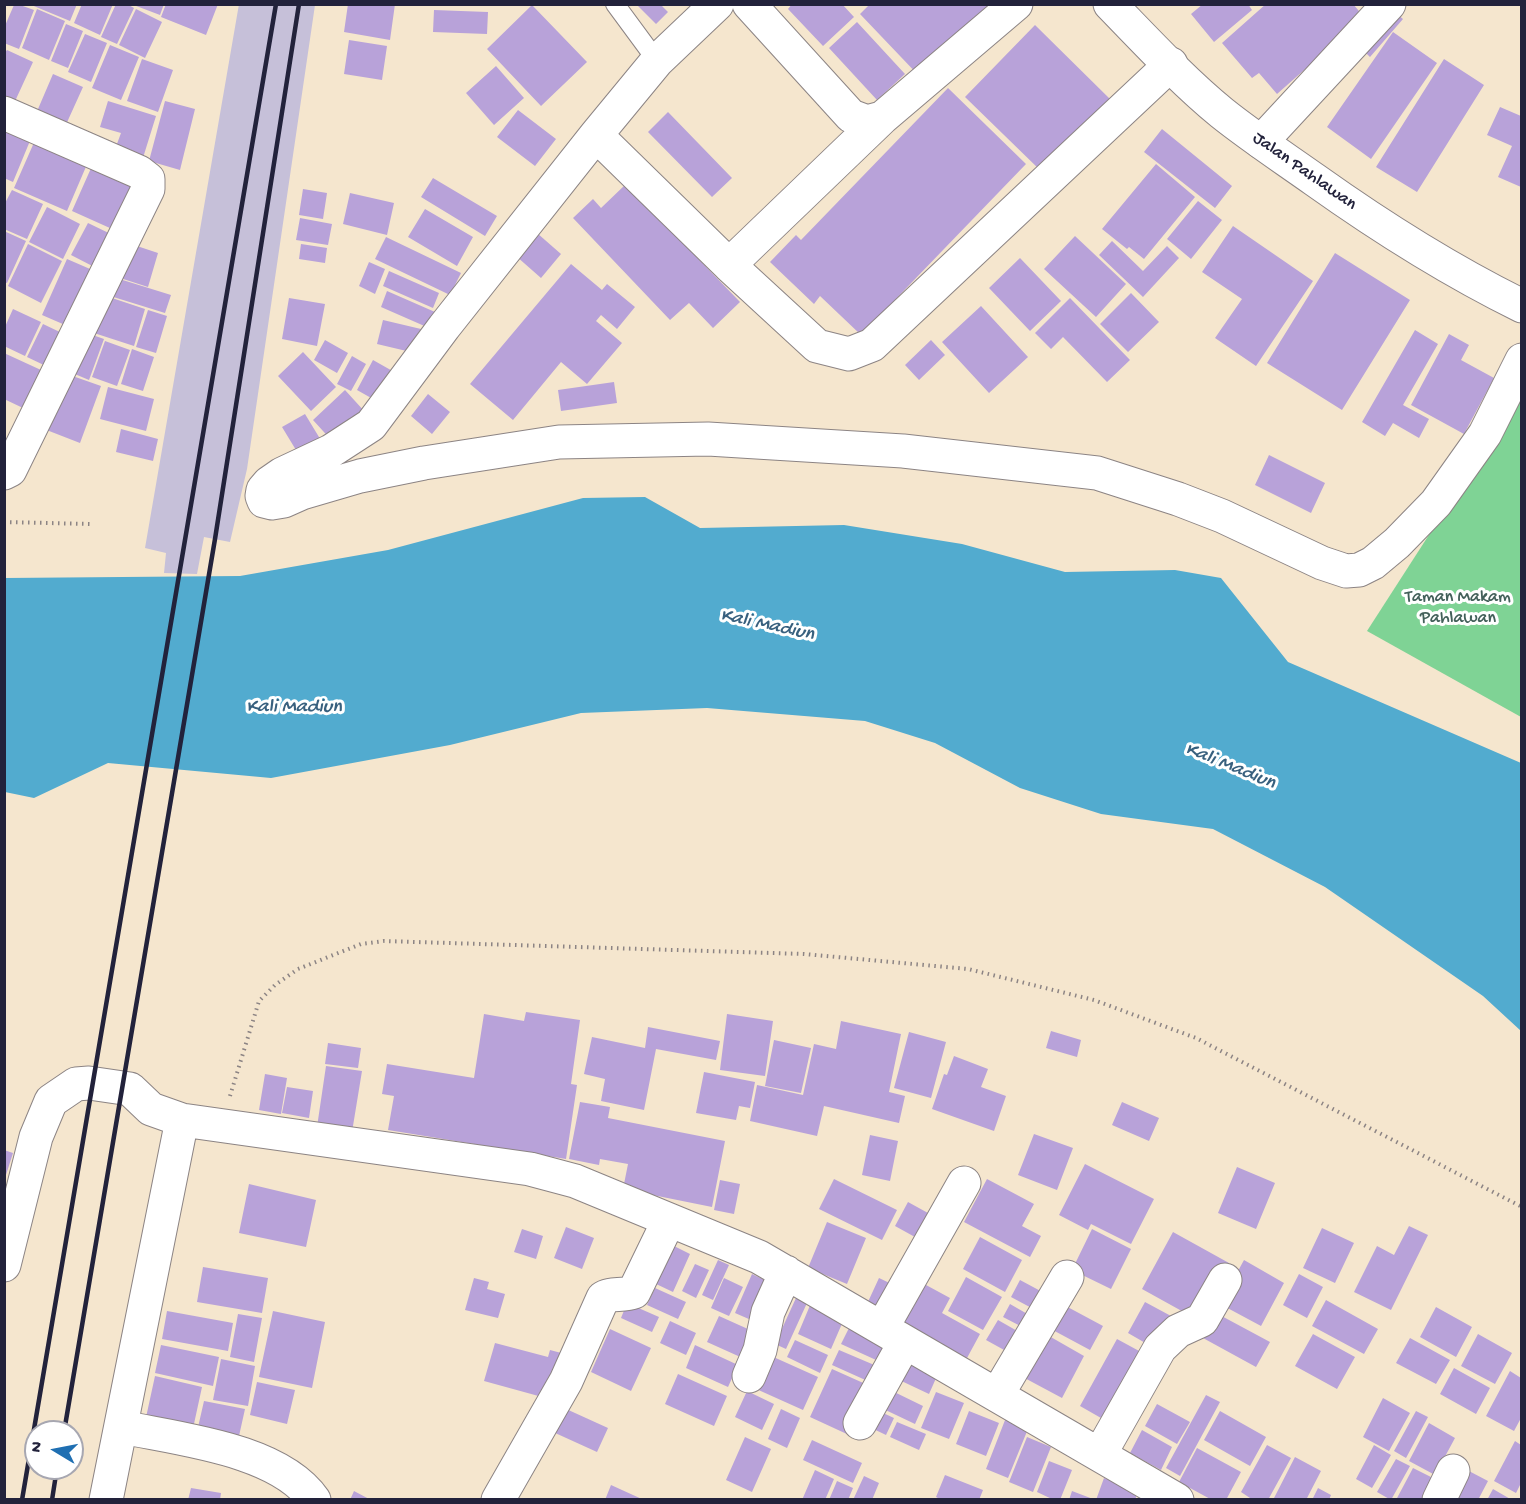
<!DOCTYPE html>
<html>
<head>
<meta charset="utf-8">
<style>
  body { margin:0 }
  #map { position:relative; width:1526px; height:1504px; overflow:hidden; background:#f5e6ce; font-family:"Gochi Hand",sans-serif }
  canvas { display:block }
  .frame { position:absolute; inset:0; border:6px solid #22223b; pointer-events:none }
  .north { position:absolute; left:24px; top:1420px; width:60px; height:60px; box-sizing:border-box; background:#fff; border:2px solid #a7a7b1; border-radius:50%; rotate:280deg; font-size:16px; font-weight:700; line-height:24px; text-align:center; color:#22223b }
  .north::after { content:''; display:block; margin:auto; width:21px; height:27px; background:#1f6fb2; clip-path:polygon(50% 0,100% 100%,50% 72%,0 100%) }
</style>
</head>
<body>
<div id="map">
<canvas width="1526" height="1504"></canvas>
<div class="frame"></div>
<div class="north">N</div>
</div>
<script>
const c = document.querySelector('canvas').getContext('2d');
c.lineJoin = 'round';
function fill(path, color) { c.fillStyle = color; c.fill(path, 'evenodd'); }
function strokePath(path, color, width, dash) { c.strokeStyle = color; c.lineWidth = width; c.lineCap = dash ? 'butt' : 'round'; c.setLineDash(dash || []); c.stroke(path); }
function drawText(font, color, halo, rows, align = 'center') {
  c.font = font + ' "Gochi Hand",sans-serif'; c.lineWidth = 6; c.setLineDash([]); c.textBaseline = 'middle'; c.strokeStyle = halo; c.fillStyle = color; for (const [text, x, y, turn = 0] of rows) {
    c.save(); c.translate(x, y); c.rotate((+turn || 0) * Math.PI / 180); c.textAlign = isNaN(turn) ? turn : align; if (halo) c.strokeText(text, 0, 0); c.fillText(text, 0, 0); c.restore();
  }
}
fill(new Path2D(`
  M239 4 315 5 247 469 230 542 204 537 197 574 164 573 166 553 145 548Z`), '#c6c0d9');
fill(new Path2D(`
  M1521 392V717L1367 631Z`), '#7fd395');
fill(new Path2D(`
  M645 497 700 528 844 525 962 544 1065 572 1175 570 1221 578 1288 662 1521 763V1031L1483 996 1325 887 1213 829 1101 814 1020 788 935 743 865 721 707 708 581 713 450 745 271 778 108 763 34 798 5 792V578L240 576 388 550 583 498Z`), '#52abcf');
fill(new Path2D(`
  M29 4H77L70 21Z
  M82 4H113L100 35 74 23Z
  M116 4H127L134 8 117 44 101 37Z
  M131 4H164L160 15Z
  M166 4H218L206 35 161 17Z
  M348 4H395L390 40 344 32Z
  M636 4H663L662 6 668 12 656 24Z
  M792 4H842L854 17 823 46 788 9Z
  M870 4H998L921 78 860 14Z
  M1203 4H1248L1252 10 1214 42 1191 14Z
  M1266 4H1353L1364 17 1277 94 1259 73 1252 78 1222 43Z
  M14 5H20L34 10 19 49 4 43V28Z
  M532 5 587 62 541 106 487 49Z
  M37 9 65 21 49 60 22 48Z
  M136 9 162 22 145 58 119 45Z
  M434 10 488 12 487 34 433 32Z
  M1392 10 1403 19 1370 57 1359 46Z
  M857 22 905 74 877 100 829 48Z
  M66 24 83 31 68 68 51 61Z
  M1035 25 1111 100 1042 172 965 97Z
  M1393 32 1437 63 1371 159 1327 127Z
  M85 34 107 43 91 82 68 72Z
  M349 40 387 46 382 80 344 74Z
  M110 45 139 57 121 100 92 88Z
  M7 50 33 62 11 110 4 107V54Z
  M142 59 173 70 158 112 127 101Z
  M1444 59 1484 85 1417 192 1376 167Z
  M496 66 524 98 494 125 466 93Z
  M53 74 83 87 64 129 35 116Z
  M948 88 1026 164 861 335 820 296 814 304 770 262 796 235 801 240Z
  M108 101 156 116 142 161 114 152 121 133 100 127Z
  M165 101 195 109 180 170 149 161Z
  M1500 107 1521 116V187L1498 177 1512 146 1487 135Z
  M518 110 556 139 535 166 497 137Z
  M668 112 732 178 712 197 648 132Z
  M4 124 32 136 13 182 4 178Z
  M1162 129 1232 186 1215 208 1144 152Z
  M36 138 88 162 67 211 14 188Z
  M1156 164 1195 197 1144 259 1129 247 1127 249 1102 229Z
  M92 166 141 189 121 233 72 211Z
  M433 178 497 216 485 236 421 197Z
  M626 184 740 302 713 328 689 303 670 320 573 218 593 199 601 208Z
  M303 189 327 193 323 219 299 215Z
  M12 190 43 204 27 239 4 229V205Z
  M350 193 394 203 387 235 343 224Z
  M1198 201 1222 220 1191 259 1167 239Z
  M47 207 80 224 63 259 29 242Z
  M425 209 473 237 457 266 408 237Z
  M300 218 332 224 328 245 296 240Z
  M88 223 119 238 102 271 71 255Z
  M1233 226 1313 281 1256 366 1215 338 1242 299 1202 272Z
  M4 231 26 241 7 283 4 282Z
  M537 233 561 254 541 278 516 256Z
  M1075 236 1126 284 1096 317 1044 269Z
  M386 237 461 273 450 295 375 259Z
  M1112 241 1143 271 1167 246 1179 258 1143 297 1099 255Z
  M128 243 158 253 148 287 117 277Z
  M28 244 62 261 41 303 8 286Z
  M301 244 327 248 325 263 299 259Z
  M1335 253 1410 300 1342 410 1267 363Z
  M1020 258 1061 301 1030 331 989 288Z
  M67 259 97 272 72 328 42 315Z
  M369 262 385 269 375 294 359 286Z
  M571 264 602 290 607 284 635 307 617 329 601 315 596 321 622 343 587 384 561 362 513 420 470 384Z
  M389 271 439 293 433 308 383 286Z
  M113 277 171 295 165 313 107 295Z
  M387 291 435 312 429 328 381 307Z
  M1131 293 1159 322 1128 352 1100 324Z
  M106 296 145 309 134 346 94 333Z
  M289 298 325 304 317 346 282 339Z
  M1070 298 1130 360 1107 382 1063 337 1051 349 1035 333Z
  M981 306 1028 357 989 393 942 342Z
  M13 309 41 322 25 356 4 346V329Z
  M148 310 167 316 156 353 136 347Z
  M383 320 421 329 415 353 377 344Z
  M43 324 64 334 48 367 27 357Z
  M1415 330 1438 344 1403 405 1429 419 1419 438 1393 423 1385 436 1362 422Z
  M84 332 104 339 89 380 70 372Z
  M1449 334 1469 345 1461 360 1494 378 1464 434 1411 405Z
  M325 340 348 353 337 373 314 360Z
  M931 340 945 355 919 380 905 365Z
  M105 341 130 350 117 386 92 377Z
  M132 349 154 357 143 391 121 384Z
  M303 352 336 387 311 411 278 376Z
  M4 353 41 370 23 408 4 399Z
  M352 356 366 364 351 391 337 384Z
  M373 360 396 373 380 403 357 390Z
  M64 373 101 386 80 443 44 429Z
  M614 382 617 403 561 411 558 390Z
  M108 387 154 399 146 431 100 419Z
  M345 390 365 412 333 442 313 420Z
  M428 394 450 412 432 434 411 416Z
  M305 414 322 442 299 455 282 427Z
  M121 429 158 439 153 461 116 452Z
  M1269 455 1325 483 1311 513 1255 485Z
  M526 1012 580 1020 571 1084 577 1085 566 1159 388 1130 394 1096 382 1094 387 1064 474 1078 484 1014 524 1021Z
  M727 1014 773 1021 765 1076 720 1070Z
  M841 1021 901 1034 889 1092 905 1096 899 1123 824 1106 817 1136 750 1121 757 1085 803 1095 814 1044 836 1049Z
  M648 1027 720 1041 716 1060 656 1049 644 1110 601 1101 605 1079 584 1074 592 1037 645 1048Z
  M1051 1031 1081 1040 1077 1057 1046 1048Z
  M909 1032 946 1042 931 1098 894 1088Z
  M774 1040 811 1048 801 1093 765 1086Z
  M328 1043 361 1048 358 1068 325 1064Z
  M954 1056 988 1069 981 1087 1006 1096 994 1131 932 1109 944 1074 947 1075Z
  M326 1066 362 1071 352 1132 317 1127Z
  M704 1072 755 1082 750 1108 739 1106 736 1120 696 1113Z
  M265 1074 287 1078 281 1114 259 1110Z
  M287 1087 313 1091 309 1118 282 1113Z
  M580 1102 610 1107 608 1118 725 1141 712 1207 623 1189 628 1164 600 1159 599 1165 569 1159Z
  M1122 1102 1159 1118 1149 1141 1112 1125Z
  M1034 1134 1073 1148 1057 1190 1018 1175Z
  M870 1135 898 1141 890 1181 862 1175Z
  M4 1150 13 1153 5 1178H4Z
  M1085 1164 1154 1199 1131 1244 1091 1224 1088 1230 1059 1215Z
  M1237 1167 1275 1183 1256 1229 1218 1213Z
  M834 1179 897 1210 882 1240 819 1209Z
  M987 1179 1034 1204 1022 1226 1041 1236 1030 1257 964 1222Z
  M720 1180 740 1184 734 1214 714 1210Z
  M249 1184 316 1200 306 1247 239 1233Z
  M908 1202 937 1218 924 1242 895 1226Z
  M827 1222 866 1238 847 1284 808 1268Z
  M1409 1226 1428 1235 1391 1310 1354 1292 1377 1246 1394 1255Z
  M566 1227 594 1238 582 1269 554 1258Z
  M1322 1228 1354 1243 1335 1283 1303 1268Z
  M522 1229 543 1236 536 1259 514 1252Z
  M1092 1229 1131 1249 1111 1289 1072 1270Z
  M1173 1232 1229 1263 1198 1320 1142 1289Z
  M980 1237 1022 1260 1005 1292 963 1269Z
  M672 1245 690 1254 673 1292 654 1283Z
  M718 1260 729 1265 713 1300 702 1295Z
  M1244 1260 1284 1283 1261 1326 1220 1304Z
  M695 1264 709 1270 696 1298 682 1291Z
  M203 1267 268 1278 262 1313 197 1302Z
  M752 1274 775 1285 758 1323 735 1313Z
  M1299 1274 1323 1287 1307 1318 1283 1305Z
  M966 1277 1002 1297 983 1330 948 1311Z
  M474 1278 489 1282 487 1289 505 1294 498 1318 465 1310Z
  M724 1278 743 1287 729 1316 711 1308Z
  M879 1278 900 1288 888 1314 867 1304Z
  M915 1279 950 1298 942 1313 980 1334 967 1358 893 1318Z
  M1020 1280 1048 1295 1039 1312 1011 1297Z
  M655 1288 686 1302 678 1319 647 1305Z
  M796 1298 807 1303 786 1349 775 1344Z
  M1326 1300 1378 1329 1364 1354 1312 1326Z
  M1145 1302 1171 1316 1154 1348 1128 1333Z
  M627 1303 659 1317 652 1332 621 1318Z
  M811 1303 844 1319 831 1349 798 1334Z
  M1010 1304 1036 1319 1030 1331 1003 1317Z
  M1062 1304 1103 1326 1090 1350 1049 1328Z
  M1436 1307 1472 1327 1456 1357 1420 1337Z
  M167 1311 233 1323 228 1351 162 1339Z
  M273 1311 325 1322 312 1388 259 1377Z
  M1216 1313 1270 1342 1256 1367 1203 1338Z
  M238 1314 262 1318 254 1362 230 1357Z
  M719 1316 759 1334 747 1360 707 1342Z
  M998 1320 1026 1336 1015 1356 986 1340Z
  M670 1321 696 1333 686 1355 660 1343Z
  M850 1326 896 1346 887 1365 841 1344Z
  M610 1329 651 1348 631 1391 591 1372Z
  M1042 1332 1084 1356 1062 1398 1019 1375Z
  M1313 1334 1355 1357 1337 1389 1295 1366Z
  M1478 1334 1512 1353 1495 1384 1461 1366Z
  M1410 1338 1450 1360 1436 1384 1396 1363Z
  M1117 1339 1152 1358 1115 1426 1080 1406Z
  M795 1340 828 1355 820 1373 787 1357Z
  M495 1343 548 1357 550 1350 565 1354 553 1400 484 1381Z
  M161 1345 219 1357 213 1386 155 1373Z
  M695 1345 738 1365 728 1387 686 1368Z
  M839 1350 879 1367 872 1383 832 1365Z
  M769 1355 818 1377 803 1410 754 1388Z
  M221 1359 255 1366 248 1406 213 1400Z
  M901 1359 937 1376 929 1394 893 1377Z
  M1454 1368 1490 1388 1476 1414 1440 1394Z
  M832 1369 870 1386 849 1435 810 1417Z
  M1510 1371 1521 1378V1418L1514 1431 1486 1416Z
  M678 1374 727 1396 714 1426 665 1404Z
  M155 1376 202 1387 192 1433 145 1422Z
  M257 1382 295 1390 287 1424 250 1415Z
  M884 1387 923 1406 915 1424 875 1405Z
  M747 1391 774 1404 762 1430 735 1417Z
  M936 1392 964 1403 949 1439 921 1428Z
  M1206 1395 1220 1402 1180 1476 1166 1468Z
  M1383 1398 1410 1413 1389 1451 1363 1437Z
  M204 1401 245 1409 237 1445 196 1436Z
  M1157 1404 1190 1422 1177 1444 1145 1426Z
  M870 1407 894 1418 886 1435 863 1424Z
  M564 1408 608 1428 597 1452 553 1432Z
  M781 1409 800 1418 787 1448 768 1439Z
  M969 1411 999 1423 986 1456 956 1444Z
  M1220 1411 1266 1437 1250 1466 1204 1440Z
  M1416 1411 1428 1417 1406 1458 1394 1451Z
  M1007 1415 1030 1424 1008 1478 986 1469Z
  M897 1422 926 1434 919 1450 890 1437Z
  M1429 1423 1455 1438 1435 1475 1409 1461Z
  M1142 1430 1172 1447 1161 1470 1130 1453Z
  M745 1437 771 1449 752 1492 726 1480Z
  M1027 1437 1051 1447 1033 1492 1009 1482Z
  M812 1440 862 1463 853 1483 803 1460Z
  M1515 1441 1521 1445V1483L1516 1493 1494 1481Z
  M1267 1445 1291 1458 1268 1500H1253L1241 1492Z
  M1374 1445 1391 1455 1372 1488 1356 1479Z
  M1197 1448 1241 1472 1226 1500H1212L1179 1482Z
  M1295 1457 1321 1471 1306 1500H1273Z
  M1396 1459 1410 1466 1391 1500 1377 1492Z
  M1049 1461 1072 1470 1060 1500H1054L1037 1492Z
  M1413 1468 1437 1480 1426 1500H1396Z
  M815 1470 834 1479 825 1500H802Z
  M1467 1470 1488 1481 1478 1500H1451Z
  M945 1475 983 1490 979 1500H942L936 1497Z
  M864 1476 879 1483 872 1500H853Z
  M1104 1478 1138 1491 1135 1500H1096Z
  M837 1481 853 1488 848 1500H829Z
  M611 1485 644 1500H605Z
  M191 1488 221 1493 220 1500H188Z
  M1318 1488 1331 1495 1329 1500H1312Z
  M1493 1489 1512 1500H1487Z
  M354 1491 371 1500H350Z
  M1072 1491 1093 1499V1500H1069Z`), '#b8a2d9');
const lane = new Path2D(`
  M615 4 657 61`);
const street = new Path2D(`
  M717 4 657 61 596 135 444 327 371 425 331 451 282 474 269 483 263 490 262 496 264 501 272 503 284 501 302 493 360 476 424 463 559 442 708 439 903 451 1097 473 1178 499 1222 516 1322 563 1346 571 1359 570 1373 563 1397 543 1436 503 1485 434 1522 360
  M749 4 851 116 867 122 882 118 1016 4
  M4 113 139 172 148 179V189L10 470 4 473
  M596 135 729 265 817 346 849 354 872 345 1171 64
  M1261 142 1389 4
  M729 265 882 118
  M4 1265 36 1137 51 1101 76 1084 89 1083 130 1089 151 1109 182 1120
  M882 1328 964 1183
  M749 1376 760 1350 768 1312 786 1272
  M997 1395 1067 1277
  M860 1423 905 1342
  M122 1427C178 1439 279 1449 314 1500
  M1100 1454 1160 1348 1178 1331 1202 1320 1225 1280
  M106 1500 182 1120 530 1169 575 1181 759 1257 1177 1500
  M498 1500 566 1381 603 1298C609 1293 623 1296 634 1292L669 1220
  M1439 1500 1453 1471`);
const highway = new Path2D(`
  M1110 4C1146 41 1183 81 1222 113 1252 137 1284 158 1315 180 1381 227 1449 270 1522 306`);
strokePath(lane, '#8c8484', 20);
strokePath(street, '#8c8484', 35);
strokePath(highway, '#8c8484', 35);
strokePath(new Path2D(`
  M4 522 91 524
  M230 1096 259 1001 275 985 298 969 361 944 384 941 804 954 968 969 1094 1000 1196 1038 1522 1207`), '#8c8484', 4, [1.5, 4.5]);
strokePath(lane, '#fff', 18);
strokePath(street, '#fff', 33);
strokePath(highway, '#fff', 33);
strokePath(new Path2D(`
  M64 1432 215 539 299 4
  M22 1500 276 4
  M52 1500 57 1468`), '#22223b', 4.5);
drawText('18px', '#22223b', '#fff', [
  ["Jalan Pahlawan",1304,172,35]
]);
drawText('18px', '#43605a', '#fff', [
  ["Taman Makam",1458,598],
  ["Pahlawan",1458,619]
]);
drawText('italic 20px', '#38607e', '#fff', [
  ["Kali Madiun",767,626,12],
  ["Kali Madiun",294,708],
  ["Kali Madiun",1230,767,22]
]);
</script>
</body>
</html>
